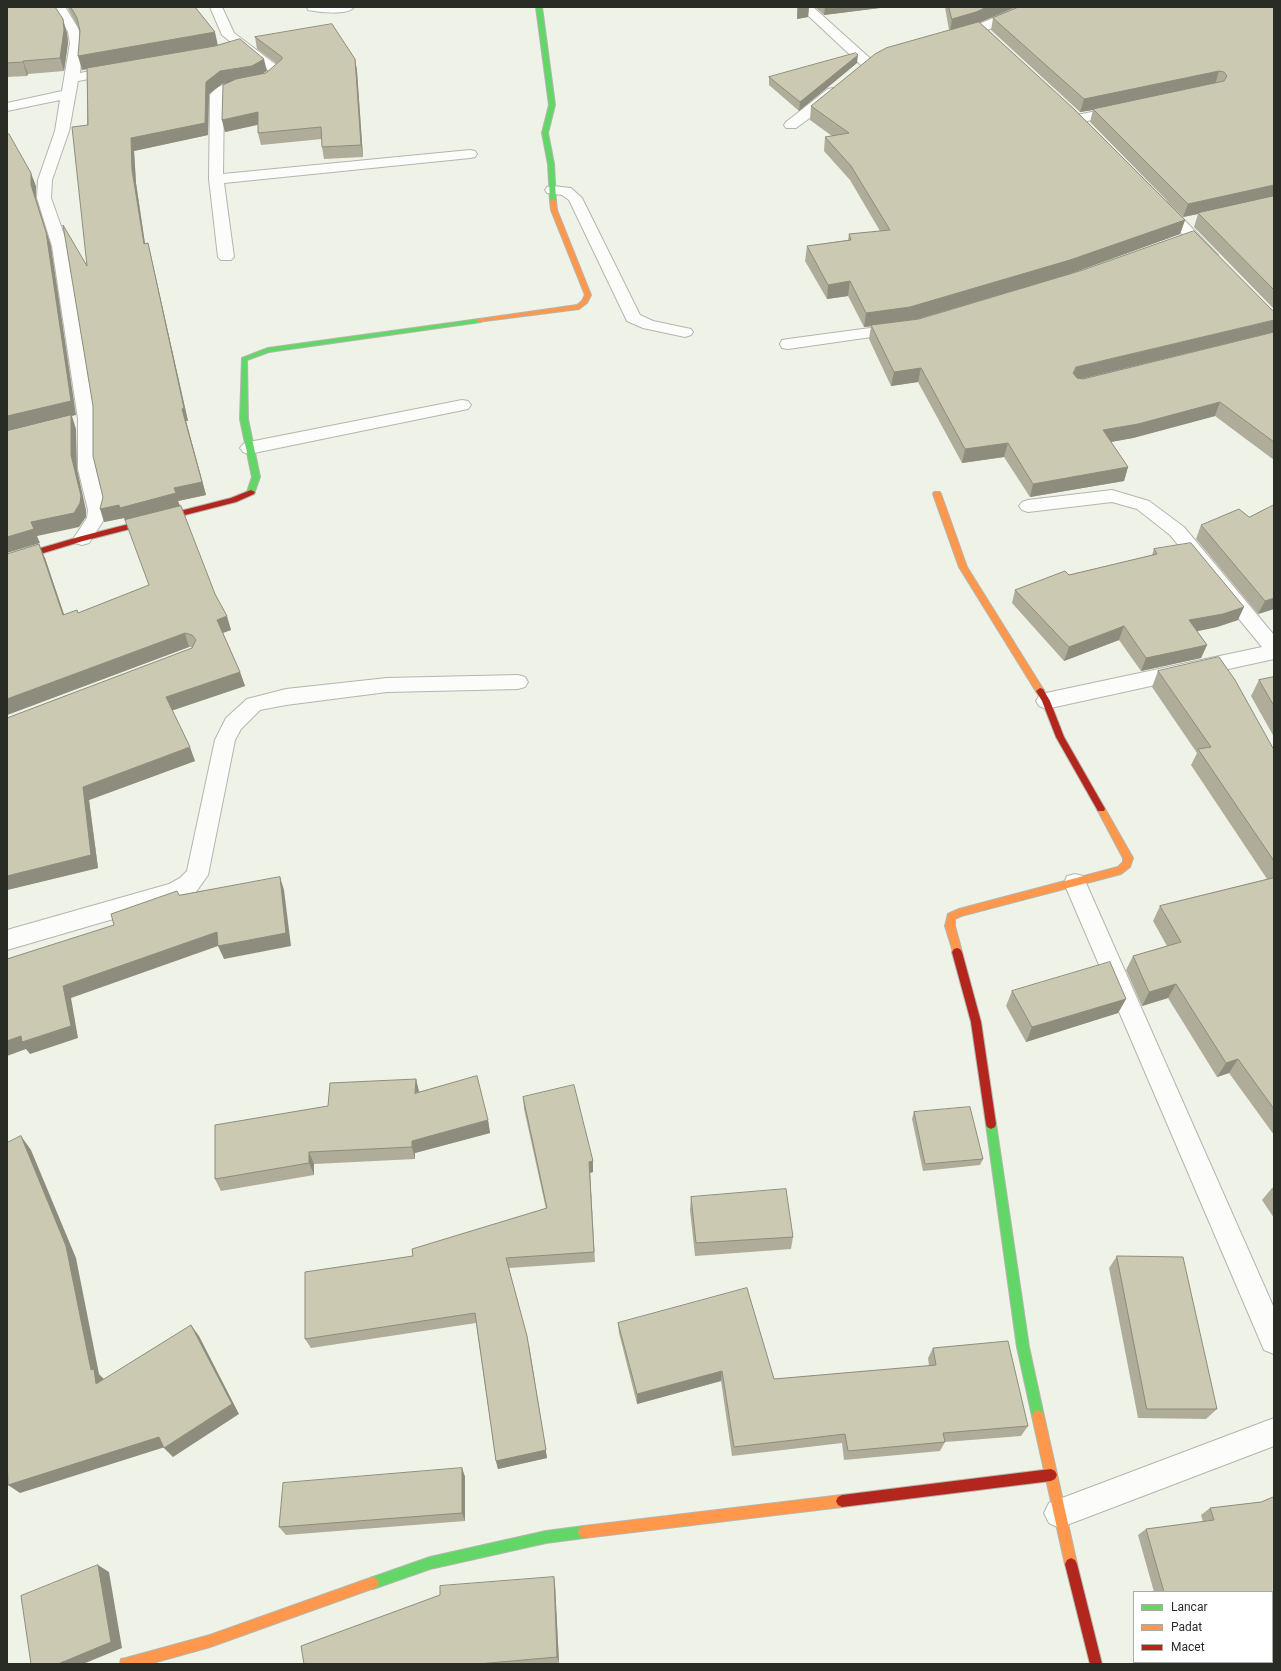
<!DOCTYPE html>
<html>
<head>
<meta charset="utf-8">
<style>
  body { margin:0 }
  #map { position:relative; width:1281px; height:1671px; overflow:hidden; background:#eef2e7; font-family:Roboto,sans-serif }
  canvas { display:block }
  .frame { position:absolute; inset:0; border:8px solid #292c25; pointer-events:none }
  .legend { position:absolute; left:1133px; top:1591px; width:140px; height:72px; box-sizing:border-box; background:#fff; border:1px solid #a9aba8; margin:0; padding:5px 7px; list-style:none; font-size:12px; color:#292c25 }
  .legend li { display:flex; align-items:center; gap:8px; height:20px }
  .legend b { width:20px; border:1px solid #a9aba8 }
</style>
</head>
<body>
<div id="map">
<canvas width="1281" height="1671"></canvas>
<div class="frame"></div>
<ul class="legend">
<li><b style="height:5px;background:#63d668"></b>Lancar</li>
<li><b style="height:5px;background:#ff974d"></b>Padat</li>
<li><b style="height:5px;background:#b3261e"></b>Macet</li>
</ul>
</div>
<script>
const c = document.querySelector('canvas').getContext('2d');
c.lineJoin = 'round';
function strokePath(path, color, width, dash) { c.strokeStyle = color; c.lineWidth = width; c.lineCap = dash ? 'butt' : 'round'; c.setLineDash(dash || []); c.stroke(path); }
function fill(path, color) { c.fillStyle = color; c.fill(path, 'evenodd'); }
const street = new Path2D(`
  M53 7H65C85 38 84 37 80 73L116 66 121 67 123 70 121 73 116 74 78 81 69 131 52 180 51 198 68 246 96 419V469L106 510 105 518 89 543 82 545 75 543 73 539 87 518 88 510 78 469V419L52 246 37 198 38 180 55 131 60 100 7 111V103L62 91 70 43 68 32Z
  M210 7H222L234 33 283 70C264 98 241 80 224 96L223 174 470 150 475 151 477 154 475 157 470 158 224 183 234 257 231 260H221L218 257 209 179 210 95C224 74 254 89 269 71L240 48 222 56H212L210 53 212 50 231 42 222 35Z
  M307 7H354C348 16 318 12 308 10Z
  M799 7H813L872 60 874 63 872 66H862Z
  M1020 7H1037L1036 10 987 30 1003 46 1001 49H991L973 29 974 26Z
  M833 88 838 89 840 92 822 109 796 128H786L784 125 786 122 828 89Z
  M1121 106 1126 107 1128 110 1126 113 1077 123 1072 122 1070 119 1072 116Z
  M552 186 571 188 582 198 640 315 653 321 691 329 693 332 691 335 685 337 643 328 627 321 569 200 562 195 547 193 545 190 547 187Z
  M1162 201 1167 202 1215 252 1218 255 1215 258H1205L1157 208 1155 205 1157 202Z
  M900 324 906 326 908 329 906 332 788 349 782 348 780 344 782 340 788 339Z
  M462 400 468 401 471 405 468 409 249 454 243 452 240 448 243 444 249 442Z
  M1112 490 1149 501 1184 527 1274 635V659L1046 709 1039 706 1036 701 1039 696 1046 693 1262 647 1170 535 1137 509 1112 502 1028 512 1022 510 1019 506 1022 502 1028 500Z
  M518 675 525 677 528 682 525 687 518 689 387 692 286 705 260 710 241 729 235 740 208 875 196 892 175 901 7 950V930L169 884 180 878 187 871 215 740 226 718 247 699 286 689 387 678Z
  M1075 874 1083 876 1086 883 1274 1308V1354L1264 1350 1064 883 1067 876Z
  M1274 1418V1446L1059 1528 1049 1523 1044 1513 1049 1503Z`);
const fast = new Path2D(`
  M536 7H542L555 105 548 133 554 164 556 201 553 203 550 201 548 164 542 133 549 105Z
  M479 319 481 320V322L269 352 247 360 248 419 260 477 254 494H248L247 492 252 477 240 419 242 358 268 348Z
  M991 1119 995 1121 996 1124 1029 1347 1044 1416 1042 1420 1038 1422 1034 1420 1032 1416 1017 1347 986 1124 987 1121Z
  M584 1526 588 1528 590 1532 588 1536 584 1538 546 1543 430 1569 373 1589 369 1587 367 1583 369 1579 373 1577 430 1557 546 1531Z`);
const slow = new Path2D(`
  M553 199 556 201 557 210 591 295 587 303 579 309 477 322V320L479 319 577 305 582 301 585 295 551 210 550 201Z
  M934 492H940L941 494 967 567 1043 689 1044 691 1043 693H1037L959 567 933 494Z
  M1101 806 1104 807 1133 858 1130 867 1121 874 961 916 955 919V926L962 952 960 955 957 956 954 955 945 926 948 914 959 909 1118 867 1123 862V858L1097 809 1098 807Z
  M1038 1410 1042 1412 1044 1416 1077 1564 1075 1568 1071 1570 1067 1568 1065 1564 1032 1416 1034 1412Z
  M842 1495 846 1497 848 1501 846 1505 842 1507 584 1538 580 1536 578 1532 580 1528 584 1526Z
  M373 1577 377 1579 379 1583 377 1587 210 1647 149 1664H120L121 1659 126 1658 210 1635Z`);
const jam = new Path2D(`
  M251 490 255 492 254 494 236 502 83 541 7 564V558L82 536 231 498Z
  M1040 688 1043 689 1050 701 1064 737 1104 807 1105 809 1104 811H1098L1056 737 1042 701 1036 691Z
  M957 948 960 949 962 952 981 1022 996 1124 995 1127 991 1129 987 1127 986 1124 971 1022 952 952 954 949Z
  M1051 1469 1055 1471 1057 1475 1055 1479 1051 1481 842 1507 838 1505 836 1501 838 1497 842 1495Z
  M1071 1558 1075 1560 1077 1564 1102 1664H1090L1065 1564 1067 1560Z`);
strokePath(street, '#b3b6ad', 2);
strokePath(fast, '#b3b6ad', 2);
strokePath(slow, '#b3b6ad', 2);
strokePath(jam, '#b3b6ad', 2);
fill(street, '#fcfdfb');
fill(fast, '#63d668');
fill(slow, '#ff974d');
fill(jam, '#b3261e');
fill(new Path2D(`
  M7 7 67 33 68 43 64 71 28 74 27 76 7 77Z
  M67 7H195L218 46 267 71 261 74 266 73 277 64 257 49 255 37 355 59 357 71 363 157 324 159 322 147V139L261 145 258 133V125L225 132 222 120 227 83 222 84 209 94 208 135 134 151 136 183 145 244 151 256 188 421H186L206 495 178 501 180 506 125 520 124 518 104 522 103 497 93 406 87 266V69L82 70 79 29Z
  M797 7H809L808 17 797 19Z
  M815 7H888L824 15Z
  M945 7H1016L979 22 1185 220 1180 234 1067 275 915 319 1083 379 1274 332V460L1215 416 1133 438 1111 442 1128 467 1124 481 1030 497 1004 457 962 463 918 382 891 386 869 339 871 326 864 327 848 296 827 299 805 261 807 246 848 240 849 234 880 231 850 180 824 151 825 137 832 136 810 120 811 106 949 30Z
  M1274 7V309L1194 227 1198 214 1183 217 1090 122 1093 110 1080 112 991 30 993 18Z
  M857 63 799 111 769 85V77Z
  M1249 517 1274 609 1258 614 1196 539 1201 525Z
  M1154 549 1238 620 1217 627 1197 631 1207 645 1201 658 1141 671 1119 640 1064 661 1012 603 1015 590 1069 575 1152 555Z
  M7 554 45 558 64 615 215 594 231 630 223 633 240 672 245 686 172 710 195 761 89 800 98 868 7 890 192 647H189L7 715Z
  M1158 671 1274 750V1135L1229 1073 1217 1077 1168 998 1142 1006 1126 970 1133 956 1167 946 1153 921 1160 906 1267 879 1191 765 1197 753 1152 687Z
  M1274 677V737L1251 696 1259 680Z
  M1012 991 1126 999 1118 1013 1026 1042 1006 1006Z
  M416 1079 419 1092 488 1120 490 1133 415 1153V1159L314 1164V1175L221 1191 215 1179 328 1106Z
  M523 1097 593 1161V1172L590 1173 595 1262 509 1268 547 1458 498 1469 496 1461 476 1323 311 1348 305 1339 546 1209 524 1109Z
  M914 1112 983 1159 980 1165 923 1171 912 1119Z
  M1274 1187V1218L1262 1200 1272 1188Z
  M691 1197 793 1237 791 1249 695 1256 690 1210Z
  M1117 1256 1217 1409 1206 1419 1138 1418 1109 1268Z
  M618 1323 774 1379 929 1366 928 1358 933 1348 1028 1426 1021 1436 945 1442 940 1451 844 1460 842 1443 732 1456 721 1381 637 1404 619 1333Z
  M462 1468 465 1477V1521L286 1535 279 1527Z
  M1274 1497V1608H1272V1592H1154L1138 1535 1146 1529 1203 1522 1201 1515 1210 1508 1261 1502Z
  M554 1577 555 1584 559 1663 544 1664H304Z
  M1173 1662H1200L1184 1664H1174Z`), '#afad99');
fill(new Path2D(`
  M798 7H809L808 17 797 19Z
  M825 7H888L824 15Z
  M987 7H1016L974 25 950 32 952 19Z
  M63 19 67 33 68 43 64 71 60 58Z
  M215 32 218 46 82 70 78 56Z
  M858 55 857 63 799 111 800 102Z
  M264 59 267 71 255 78 222 84 209 94 208 135 134 151 136 183 147 257 144 244 132 170 131 138 220 71Z
  M355 59 357 71 363 157 361 145Z
  M23 61 28 74 27 76 23 62Z
  M1219 71 1215 85 1093 109V110L1080 112 1084 99Z
  M258 112 260 124 225 132 222 120Z
  M31 173 36 186V198L51 246 76 415 72 416 76 429 77 469 86 510V517L79 527 37 536 40 543 7 553V537L31 522 7 431V416Z
  M1274 185V197L1198 213V214L1183 217 1188 204Z
  M1185 220 1180 234 1067 275 908 322 864 327 866 313Z
  M148 243 151 256 188 421H186L206 495 178 501 180 506 125 520 120 508 174 488Z
  M850 281 848 296 827 299 828 285Z
  M1274 320V332L1073 381V373L1076 367Z
  M921 368 918 382 891 386 894 372Z
  M1220 402 1215 416 1133 438 1099 444 1103 430Z
  M1008 443 1004 457 962 463 965 449Z
  M1128 467 1124 481 1030 497 1033 484Z
  M119 505 124 518 104 522 100 509Z
  M39 544 45 558 69 629 63 615Z
  M1274 598V609L1258 614 1265 601Z
  M1244 607 1238 620 1217 627 1184 634 1189 620Z
  M227 616 231 630 222 633 217 620Z
  M1124 626 1119 640 1064 661 1069 647Z
  M185 633 189 647 7 715V699Z
  M1207 645 1201 658 1141 671 1146 658Z
  M240 672 245 686 171 711 166 697Z
  M190 747 195 761 89 800 98 868 7 890V876L83 787Z
  M280 877 284 890 291 946 224 959 218 946 71 998 78 1038 30 1054 26 1049 7 1056V1041L63 986Z
  M1176 984 1168 998 1142 1006 1149 992Z
  M1126 999 1118 1013 1026 1042 1032 1027Z
  M1238 1059 1229 1073 1217 1077 1226 1063Z
  M416 1079 419 1092 415 1093Z
  M488 1120 490 1133 415 1153V1159L412 1147V1141Z
  M21 1136 31 1150 76 1258 99 1374 104 1379 96 1384 91 1370Z
  M309 1152 314 1164V1175L309 1163Z
  M593 1161V1172L590 1173 595 1262 589 1162Z
  M191 1325 199 1336 239 1414 173 1457 164 1448 165 1447 20 1493 8 1485Z
  M529 1345 547 1458 498 1469 496 1461Z
  M722 1371 721 1381 637 1404V1394Z
  M462 1468 465 1477V1521L462 1513Z
  M98 1565 109 1572 122 1648 83 1664H58Z
  M554 1577 555 1584 559 1663 557 1657Z`), '#8e8d7d');
const building = new Path2D(`
  M7 7H55L63 19 64 30 60 58 23 61V62L7 63Z
  M71 7H195L215 32 78 56 80 31 77 18Z
  M949 7H987L976 12 952 19Z
  M1019 7H1274V185L1188 204 1093 109 1224 81 1227 76 1224 72 1219 71 1084 99 993 18Z
  M979 22 1074 109 1185 220 1070 260 910 307 866 313 850 281 828 285 807 246 851 240 849 234 890 230 851 166 825 137 849 133 811 106 875 54 886 48Z
  M332 24 355 59 361 145 322 147 321 127 258 133V112L222 120 223 85 236 79 266 73 282 59V57L255 37Z
  M240 39 264 59 252 66 220 71 206 82 205 123 131 138 132 170 144 244 148 243 184 408 182 409 202 482 174 488 176 493 120 508 119 505 100 509 103 497 93 456V406L63 225 87 266 72 127 88 125 87 68 215 46Z
  M856 53 858 55 800 102 769 77Z
  M9 134 31 173V185L46 232 71 401 7 416V135Z
  M1274 196V290L1198 213Z
  M1194 231 1272 310 1274 311V320L1076 367 1073 373 1077 378 1083 379 1274 332V442L1220 402 1138 424 1103 430 1128 467 1033 484 1008 443 965 449 921 368 894 372 871 325 919 319 1083 270Z
  M71 415V455L81 496 80 503 74 513 31 522 34 529 7 537V431Z
  M1274 505V598L1265 601 1201 525 1239 509 1249 517Z
  M181 506 215 594 227 616 217 620 240 672 166 697 190 747 83 787 91 855 7 876V718L192 648 196 640 192 635 185 633 7 699V554L39 544 63 615 77 610 78 613 149 585 125 520Z
  M1191 543 1244 607 1223 614 1189 620 1207 645 1146 658 1124 626 1069 647 1015 590 1065 571 1069 575 1157 554 1154 549Z
  M1219 657 1235 680 1274 750V770H1273L1274 771V861L1198 749 1211 747 1158 671Z
  M1274 677V706L1259 680Z
  M280 877 286 933 218 946 217 932 63 986 71 1026 22 1042 21 1036 7 1041V959L114 925 111 914 177 891 179 895Z
  M1274 878V1109L1238 1059 1226 1063 1176 984 1149 992 1133 956 1181 942 1160 906Z
  M1110 962 1126 999 1032 1027 1012 991Z
  M477 1076 488 1120 412 1141V1147L309 1152V1163L215 1179V1125L328 1106 330 1083 416 1079 415 1093Z
  M574 1085 593 1161 589 1162 594 1252 506 1258 527 1336 546 1450 496 1461 475 1313 305 1339V1272L413 1256 412 1249 547 1208 523 1097Z
  M970 1107 983 1159 925 1164 914 1112Z
  M21 1136 66 1246 91 1370 94 1369 96 1384 191 1325 232 1404 164 1448 159 1437 8 1485 7 1458V1143Z
  M786 1189 793 1237 696 1243 691 1197Z
  M1117 1256 1183 1257 1217 1409H1147Z
  M747 1288 774 1379 936 1365 933 1348 1008 1341 1028 1426 943 1433 945 1442 848 1451 845 1434 734 1447 722 1371 637 1394 618 1323Z
  M462 1468V1513L279 1527 283 1483Z
  M1274 1497V1603L1272 1604V1592H1164L1146 1529 1214 1520 1210 1508 1261 1502Z
  M98 1565 111 1642 58 1664H31L21 1596Z
  M554 1577 557 1657 478 1664H304L301 1646 440 1595V1586Z`);
fill(building, '#cbc9b2');
strokePath(building, '#8e8d7d', 1);
</script>
</body>
</html>
